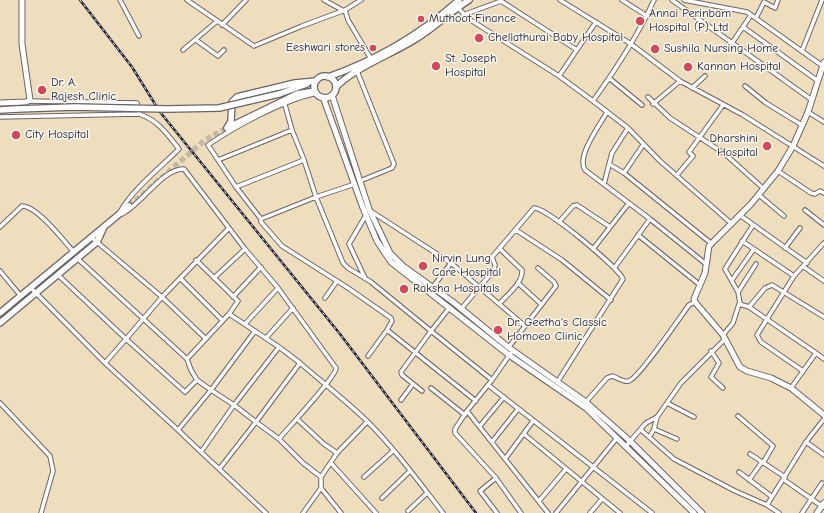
<!DOCTYPE html>
<html>
<head>
<meta charset="utf-8">
<style>
  body { margin:0 }
  canvas { display:block; background:#efdebd }
</style>
</head>
<body>
<canvas width="824" height="513"></canvas>
<script>
const c = document.querySelector('canvas').getContext('2d');
c.lineJoin = 'round';
function strokePath(path, color, width, dash) { c.strokeStyle = color; c.lineWidth = width; c.lineCap = dash ? 'butt' : 'round'; c.setLineDash(dash || []); c.stroke(path); }
function drawText(font, color, halo, rows, align = 'center') {
  c.font = font + ' "Comic Neue",sans-serif'; c.lineWidth = 3; c.setLineDash([]); c.textBaseline = 'middle'; c.strokeStyle = halo; c.fillStyle = color; for (const [text, x, y, turn = 0] of rows) {
    c.save(); c.translate(x, y); c.rotate((+turn || 0) * Math.PI / 180); c.textAlign = isNaN(turn) ? turn : align; if (halo) c.strokeText(text, 0, 0); c.fillText(text, 0, 0); c.restore();
  }
}
strokePath(new Path2D(`
  M129 206 205 140 227 128`), '#c6b8a3', 5.5, [5.5, 3]);
const street = new Path2D(`
  M120 0 139 36
  M187 0 254 46 302 26 345 10
  M324 0 344 11
  M361 0 345 10 348 20 371 59
  M560 0 631 44 680 81 743 115 824 166
  M622 0 647 16
  M672 0 812 100
  M684 0 747 12 824 67
  M458 8 469 19 559 76 593 101 628 128 660 161 732 224
  M463 15 501 1 577 50
  M756 18 764 2 775 8 778 0
  M222 25 246 0
  M743 27 818 81
  M196 40 218 56 224 50
  M732 43 751 15
  M183 50 216 22
  M802 51 822 0
  M357 71 394 164 392 168 360 181
  M559 76 596 22
  M609 78 642 105
  M745 86 766 103 802 125
  M692 88 705 76
  M313 94C282 101 234 127 208 145L236 187 261 219V222L282 246 348 288 391 318 392 321 387 330
  M648 97 670 118 725 154 764 189
  M593 101C616 69 638 36 654 0
  M653 104 680 81
  M285 105 292 130
  M607 112C600 125 576 156 585 170L650 219 706 264
  M808 112 824 122
  M0 117 139 114 137 103 28 101
  M218 160 292 130 304 160
  M609 164 624 173 712 244
  M778 171 811 193 815 194 820 191 824 193
  M624 173 643 145
  M677 175 693 156 689 152 723 105
  M355 184 316 197 343 263 348 268 371 282 431 331 450 307
  M604 184 612 153 628 128
  M236 187 304 160 316 197 261 219
  M759 195 784 216
  M369 210 451 263 525 326
  M805 210 824 225
  M120 212C131 191 162 166 179 149 167 134 158 120 139 114
  M122 214C141 205 163 168 184 169L245 249 278 288 336 368C336 377 288 428 279 439L256 422 300 363C322 382 346 401 367 421 395 449 419 482 443 513
  M741 216 807 263
  M559 222 573 206 577 205 610 227
  M0 227 22 206C37 206 63 240 73 251
  M516 230 562 260 611 300
  M638 235 700 285
  M91 237 162 297 206 339
  M742 241 794 276
  M785 248 800 228
  M593 249 629 203
  M78 259 187 359
  M196 260 238 301 229 314
  M615 267 650 219
  M804 267 824 281
  M0 271 20 295
  M58 275 126 339 162 297 229 228
  M180 278 222 320
  M214 278 245 249
  M365 278 349 244 366 215
  M732 280 754 249
  M518 283 541 304
  M31 288 105 363
  M432 288 451 263
  M738 292 756 264
  M233 297 261 267
  M325 298 337 281
  M740 303 738 292 725 269 753 225
  M499 304C507 295 523 283 522 270L500 249
  M749 307 816 353
  M461 309 494 270 495 265 492 257 534 208C544 206 618 267 623 279L558 381
  M245 324 278 288
  M723 335 733 323 739 304 749 307 765 288 772 285 824 317
  M266 338 293 308
  M508 348 556 286 554 282 538 268
  M513 350 492 380 467 411 548 513
  M711 351 719 363 711 377 723 388
  M368 356 387 330 476 401
  M803 371 761 342 757 335 794 276 824 243
  M197 380 211 390 255 331 279 347
  M488 385 652 513
  M431 388 465 415
  M791 388 816 353 824 359
  M211 390 234 405 201 452 178 430Z
  M422 391 402 375 401 372 431 331 492 380
  M401 400 413 384
  M586 402 607 378 612 376C617 377 624 383 629 381 640 377 680 317 689 305L695 302
  M0 403 50 456 53 471 41 513
  M667 403 694 417
  M467 411 455 429V433L496 478 521 513
  M738 416 773 446 763 463
  M297 419 324 444 337 453
  M480 426 504 397
  M654 429 677 439
  M178 430 105 363 126 339 185 392 197 380 191 370 187 359 229 314 255 331
  M641 430 674 459 735 491 767 505
  M524 434 620 513
  M650 436 654 429 657 417
  M279 439 303 463 321 477
  M492 442 518 409
  M806 442 824 419
  M626 446 646 423 657 417 681 383 725 339
  M201 452 266 513
  M750 454 785 477
  M505 459 533 421
  M331 463 376 513
  M220 468 256 422 234 405 279 347 300 363
  M739 472 771 496
  M364 477 393 451
  M496 478 480 491 497 513
  M783 479 823 507
  M749 480 762 462
  M321 488 341 513
  M382 498 410 471
  M539 501 566 469
  M408 511 427 493
  M303 513 321 488V477L337 453 367 422
  M556 513 617 438
  M590 513 602 499
  M779 513 767 505 806 442 824 455
  M802 513 822 483`);
const secondary = new Path2D(`
  M824 62 808 112 793 146 778 171 751 204 709 246 705 273 694 299 695 302 723 335 740 367 747 371 771 378 791 388 824 415
  M332 95 369 209 390 253 403 266 453 302 508 347 586 402 630 441 702 513
  M323 97 363 208 377 241 391 262 509 355 586 408 694 513
  M0 103 26 102 30 100 22 44V0
  M817 513 824 503`);
const primary = new Path2D(`
  M314 87a11 11 0 1 1 22 0a11 11 0 1 1-22 0Z
  M328 77C377 60 421 34 459 0
  M336 87C354 68 390 55 414 40 434 28 450 12 469 0
  M279 94 307 84
  M0 110 17 109
  M227 128 231 121 232 102 237 97 295 83 316 81
  M227 128 297 94 315 91
  M0 313 129 206
  M0 323 97 242 103 229`);
strokePath(street, '#6a6468', 5.5);
strokePath(secondary, '#6a6468', 7);
strokePath(primary, '#6a6468', 8);
strokePath(street, '#fff', 3.5);
strokePath(secondary, '#fff', 5);
strokePath(primary, '#fff', 5.5);
const rail = new Path2D(`
  M80 0 132 67 160 112 340 334 476 513`);
strokePath(rail, '#22223b', 2.5);
strokePath(rail, '#fbf7ec', 1, [3]);
const primaryBridge = new Path2D(`
  M17 109 74 107 167 109 219 108 279 94`);
strokePath(primaryBridge, '#6a6468', 8, []);
strokePath(primaryBridge, '#fff', 5.5);
for (const [x, y, r, color] of [
  [421,19,4,"#d1495b"],
  [640,21,5,"#d1495b"],
  [479,38,5,"#d1495b"],
  [373,48,4,"#d1495b"],
  [655,49,5,"#d1495b"],
  [436,66,5,"#d1495b"],
  [688,67,5,"#d1495b"],
  [42,90,5,"#d1495b"],
  [16,135,5,"#d1495b"],
  [767,146,5,"#d1495b"],
  [423,266,5,"#d1495b"],
  [404,289,5,"#d1495b"],
  [498,330,5,"#d1495b"]
]) { const dot = new Path2D(); dot.arc(x, y, r, 0, 2 * Math.PI); c.fillStyle = color; c.fill(dot); strokePath(dot, '#fbf7ec', 1.5); }
drawText('12px', '#22223b', '#fbf7ec', [
  ["Annai Perinbam",649,14],
  ["Hospital (P) Ltd",649,28],
  ["Muthoot Finance",429,19],
  ["Chellathurai Baby Hospital",488,38],
  ["Eeshwari stores",365,48,"right"],
  ["Sushila Nursing Home",664,49],
  ["St. Joseph",445,59],
  ["Hospital",445,73],
  ["Kannan Hospital",697,67],
  ["Dr. A.",51,83],
  ["Rajesh Clinic",51,97],
  ["City Hospital",25,135],
  ["Dharshini",758,139,"right"],
  ["Hospital",758,153,"right"],
  ["Nirvin Lung",432,259],
  ["Care Hospital",432,273],
  ["Raksha Hospitals",413,289],
  ["Dr. Geetha's Classic",507,323],
  ["Homoeo Clinic",507,337]
], 'left');
</script>
</body>
</html>
